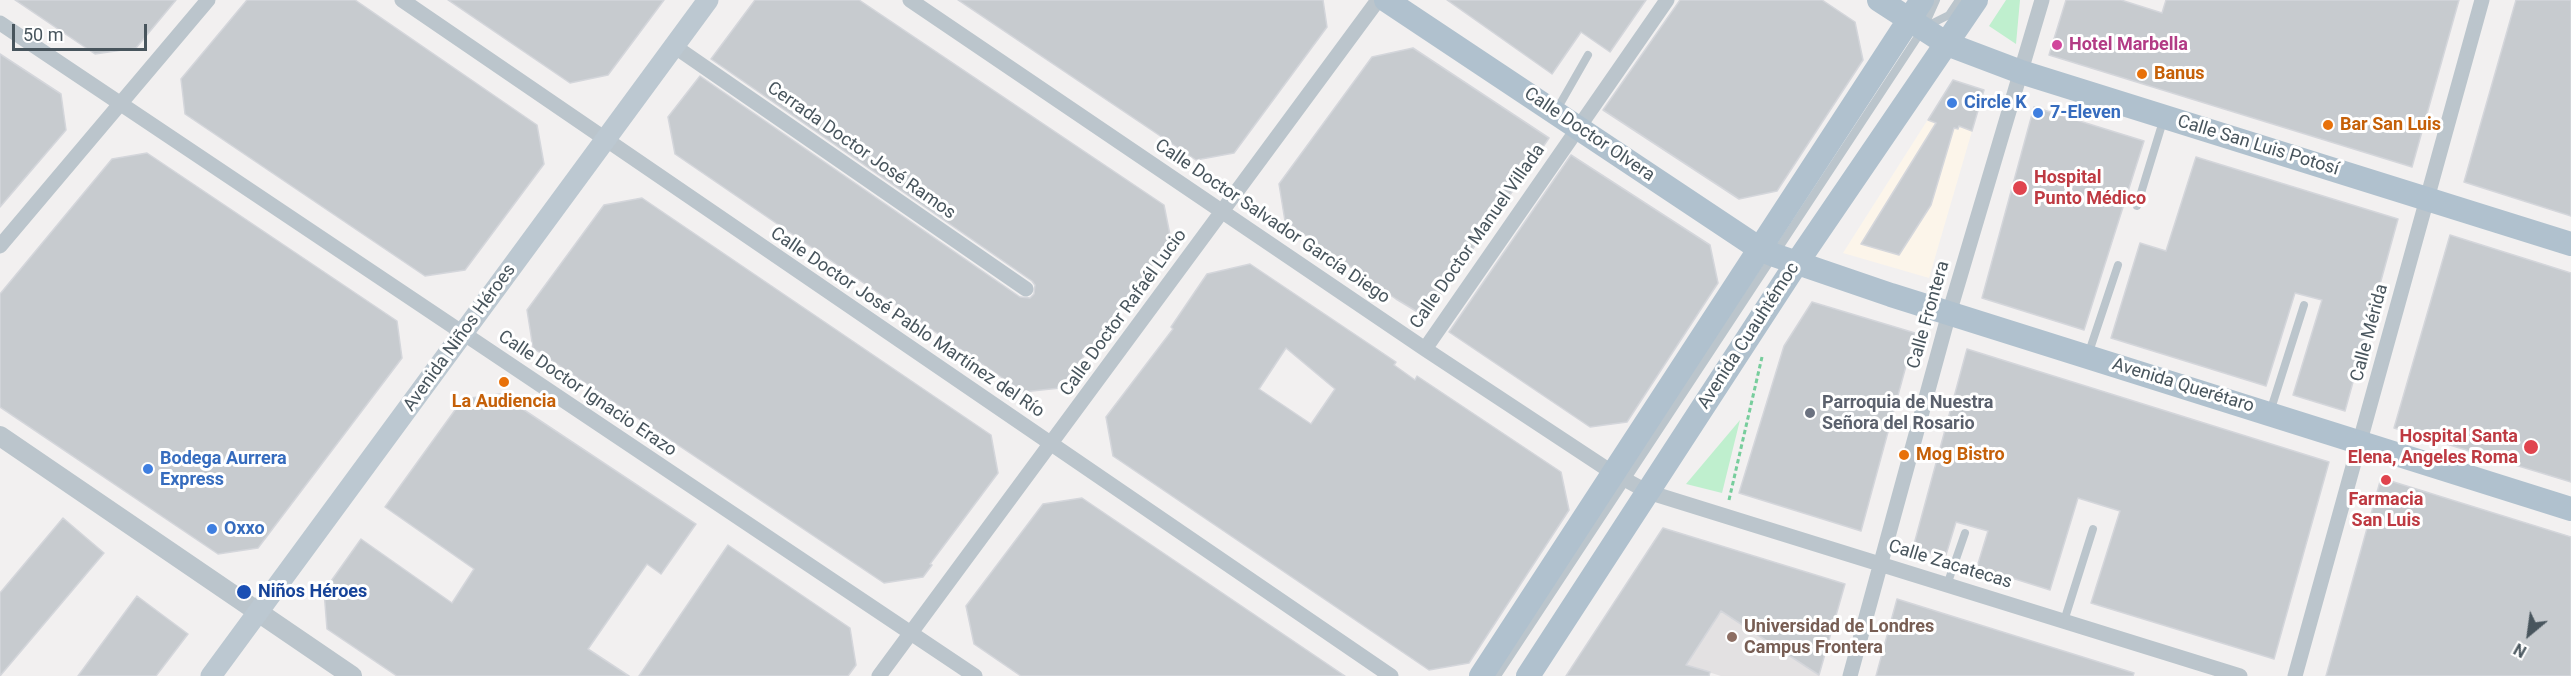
<!DOCTYPE html>
<html>
<head>
<meta charset="utf-8">
<style>
  body { margin:0 }
  #map { position:relative; width:2571px; height:676px; overflow:hidden; background:#f2f0f0; font-family:Roboto,sans-serif }
  canvas { display:block }
  .north { position:absolute; left:2499px; top:604px; width:60px; height:60px; -webkit-text-stroke:4px #fff; paint-order:stroke; rotate:209deg; font-size:16px; font-weight:700; line-height:24px; text-align:center; color:#48555d }
  .north::after { content:''; display:block; margin:auto; width:21px; height:27px; background:#48555d; clip-path:polygon(50% 0,100% 100%,50% 72%,0 100%) }
  .scale { position:absolute; left:12px; top:24px; width:135px; height:27px; box-sizing:border-box; border:3px solid #48555d; border-top:0; padding-left:8px; font-size:18px; line-height:21px; white-space:nowrap; color:#48555d; -webkit-text-stroke:4px #fff; paint-order:stroke }
</style>
</head>
<body>
<div id="map">
<canvas width="2571" height="676"></canvas>
<div class="north">N</div>
<div class="scale">50 m</div>
</div>
<script>
const c = document.querySelector('canvas').getContext('2d');
c.lineJoin = 'round';
function fill(path, color) { c.fillStyle = color; c.fill(path, 'evenodd'); }
function strokePath(path, color, width, dash) { c.strokeStyle = color; c.lineWidth = width; c.lineCap = dash ? 'butt' : 'round'; c.setLineDash(dash || []); c.stroke(path); }
function drawText(font, color, halo, rows, align = 'center') {
  c.font = font + ' Roboto,sans-serif'; c.lineWidth = 6; c.setLineDash([]); c.textBaseline = 'middle'; c.strokeStyle = halo; c.fillStyle = color; for (const [text, x, y, turn = 0] of rows) {
    c.save(); c.translate(x, y); c.rotate((+turn || 0) * Math.PI / 180); c.textAlign = isNaN(turn) ? turn : align; if (halo) c.strokeText(text, 0, 0); c.fillText(text, 0, 0); c.restore();
  }
}
fill(new Path2D(`
  M1953 80 1984 90 1929 278 1843 253Z`), '#fcf5ea');
fill(new Path2D(`
  M1721 611 1819 675V676H1721L1686 665Z`), '#e3e1e2');
fill(new Path2D(`
  M2006 0H2020L2016 44 1989 26Z
  M1740 420 1722 493 1686 484Z`), '#bfefce');
const building = new Path2D(`
  M15 0H176L136 48 95 54Z
  M247 0H355L537 125 544 164 465 270 425 276 185 114 181 79Z
  M448 0H664L608 75 570 83Z
  M755 0H859L1164 205 1171 240 1060 388 1023 392 675 154 668 117 700 76 1020 297 1030 298 1034 294 1035 285 1032 281 711 59Z
  M958 0H1323L1327 27 1234 153 1196 160Z
  M1447 0H1646L1610 52 1581 32 1552 74Z
  M1680 0H1822L1855 22 1863 60 1777 191 1739 199 1603 110Z
  M2066 0H2121L2162 13 2166 0H2459L2412 167 2049 55Z
  M2516 0H2571V216L2464 182Z
  M1413 48 1549 138 1426 317 1396 299 1285 221 1279 184 1372 57Z
  M0 54 61 94 66 130 0 207Z
  M1953 80 1984 90 1972 131 1959 126 1958 129 1954 128 1931 205 1899 255 1861 244 1936 123 1928 120Z
  M2034 107 2144 141 2084 330 1982 298Z
  M147 153 397 321 402 358 258 548 218 554 0 407V294L112 159Z
  M1571 155 1710 245 1718 283 1627 422 1590 427 1449 332Z
  M2196 157 2398 219 2345 411 2293 395 2322 300 2295 293 2266 386 2111 338 2140 243 2166 251Z
  M642 198 991 435 998 473 930 564 932 565 923 577 884 583 533 348 527 310 604 205Z
  M2450 235 2571 273V482L2394 428Z
  M1250 264 1396 362 1394 365 1415 380 1417 376 1561 472 1569 510 1469 663 1429 670 1113 456 1106 417 1173 329 1171 327 1207 274ZM1286 348 1335 389 1311 424 1259 389Z
  M1812 302 1915 333 1861 531 1739 493 1784 346Z
  M1967 349 2329 462 2274 659 2091 603 2120 511 2078 498 2050 590 1977 567 1988 531 1956 522 1945 558 1913 548Z
  M500 394 696 524 661 574 647 564 588 649 629 676H397L327 629 324 591 361 539 452 603 474 569 385 507 463 399Z
  M2381 478 2571 537V676H2326Z
  M1082 498 1215 588 1345 676H1021L974 644 966 606 1043 504Z
  M63 518 104 553 0 676V593Z
  M1663 528 1845 584 1819 675 1721 611 1686 665 1710 672 1709 676H1566Z
  M728 545 850 628 856 665 848 676H639Z
  M137 596 188 634 156 676H78Z
  M1897 599 2134 673 2133 676H1876Z`);
fill(building, '#c7cbcf');
strokePath(building, '#d4d6db', 1.5);
strokePath(new Path2D(`
  M1729 500 1762 357`), '#77cd9c', 3, [4.5, 3]);
strokePath(new Path2D(`
  M1927 26 1949 15 1959 0
  M1556 111 1588 55
  M2137 206 2164 118
  M2088 355 2118 265
  M2270 412 2304 305
  M1947 585 1965 533
  M2064 621 2093 529
  M1497 676 1923 29 1936 0`), '#bbc5cc', 8);
strokePath(new Path2D(`
  M402 0 1391 676
  M910 0 1425 349 1613 473 1648 492 2240 676
  M0 23 975 676
  M674 46 1026 289
  M0 246 208 0
  M1425 349 1667 0
  M879 676 1378 0
  M1850 676 1948 317 2042 0
  M2295 676 2482 0`), '#bbc5cc', 15);
strokePath(new Path2D(`
  M0 436 352 676`), '#bbc5cc', 20);
strokePath(new Path2D(`
  M211 676 708 0`), '#bcc8d1', 21);
strokePath(new Path2D(`
  M1386 0 1760 249 1774 255 1891 295 2571 509
  M1879 0 1947 44 2021 72 2571 244
  M1481 676 1922 0
  M1528 676 1796 264 1976 0`), '#b0c1ce', 24);
for (const [x, y, r, color] of [
  [2057,45,6,"#d1479c"],
  [2142,74,6,"#e8710a"],
  [1952,103,6,"#3f7fe0"],
  [2038,113,6,"#3f7fe0"],
  [2328,125,6,"#e8710a"],
  [2020,188,8,"#e0444e"],
  [504,382,6,"#e8710a"],
  [1810,413,6,"#6b7280"],
  [2531,447,8,"#e0444e"],
  [1904,455,6,"#e8710a"],
  [148,469,6,"#3f7fe0"],
  [2386,480,6,"#e0444e"],
  [212,529,6,"#3f7fe0"],
  [244,592,8,"#1a4fb4"],
  [1732,637,6,"#8d6e63"]
]) { const dot = new Path2D(); dot.arc(x, y, r, 0, 2 * Math.PI); c.fillStyle = color; c.fill(dot); strokePath(dot, '#fff', 2); }
drawText('bold 18px', '#b23c85', '#fff', [
  ["Hotel Marbella",2069,45]
], 'left');
drawText('bold 18px', '#c56008', '#fff', [
  ["Banus",2154,74],
  ["Bar San Luis",2340,125],
  ["La Audiencia",504,402,"center"],
  ["Mog Bistro",1916,455]
], 'left');
drawText('bold 18px', '#366cbe', '#fff', [
  ["Circle K",1964,103],
  ["7-Eleven",2050,113],
  ["Bodega Aurrera",160,459],
  ["Express",160,480],
  ["Oxxo",224,529]
], 'left');
drawText('18px', '#48555d', '#fff', [
  ["Calle Doctor Olvera",1589,135,34],
  ["Calle San Luis Potosí",2258,146,17],
  ["Cerrada Doctor José Ramos",861,151,35],
  ["Calle Doctor Salvador García Diego",1272,222,34],
  ["Calle Doctor Manuel Villada",1478,237,-55],
  ["Calle Doctor Rafaél Lucio",1124,313,-54],
  ["Calle Frontera",1929,315,-74],
  ["Calle Doctor José Pablo Martínez del Río",907,323,34],
  ["Calle Mérida",2370,333,-75],
  ["Avenida Cuauhtémoc",1749,336,-57],
  ["Avenida Niños Héroes",460,338,-54],
  ["Avenida Querétaro",2183,386,17],
  ["Calle Doctor Ignacio Erazo",587,394,34],
  ["Calle Zacatecas",1950,565,17]
]);
drawText('bold 18px', '#be3a42', '#fff', [
  ["Hospital",2034,178],
  ["Punto Médico",2034,199],
  ["Hospital Santa",2518,437,"right"],
  ["Elena, Angeles Roma",2518,458,"right"],
  ["Farmacia",2386,500,"center"],
  ["San Luis",2386,521,"center"]
], 'left');
drawText('bold 18px', '#5b616d', '#fff', [
  ["Parroquia de Nuestra",1822,403],
  ["Señora del Rosario",1822,424]
], 'left');
drawText('bold 18px', '#164399', '#fff', [
  ["Niños Héroes",258,592]
], 'left');
drawText('bold 18px', '#785e54', '#fff', [
  ["Universidad de Londres",1744,627],
  ["Campus Frontera",1744,648]
], 'left');
</script>
</body>
</html>
